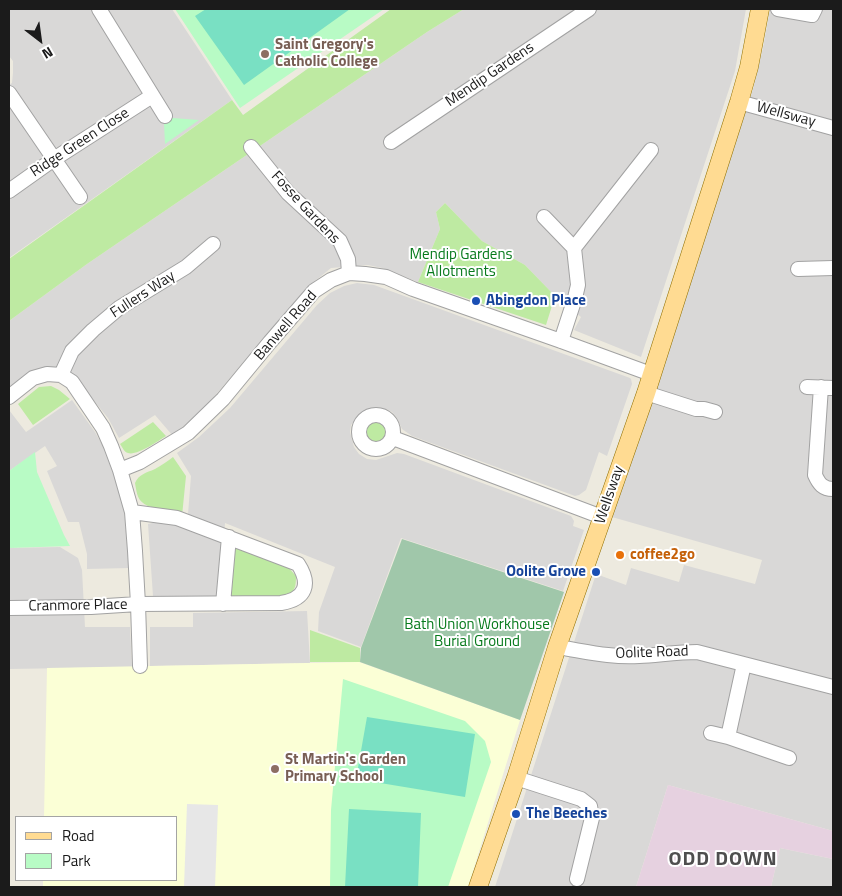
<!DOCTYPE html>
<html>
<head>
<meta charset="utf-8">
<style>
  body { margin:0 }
  #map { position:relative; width:842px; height:896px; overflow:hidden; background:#edeadf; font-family:"Titillium Web",sans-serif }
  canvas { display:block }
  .frame { position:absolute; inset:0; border:10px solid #1b1b1b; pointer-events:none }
  .legend { position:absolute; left:15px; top:816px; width:162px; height:65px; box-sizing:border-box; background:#fff; border:1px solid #a4a4a4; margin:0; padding:6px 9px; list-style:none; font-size:15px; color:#1b1b1b }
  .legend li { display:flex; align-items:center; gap:10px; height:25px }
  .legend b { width:25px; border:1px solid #a4a4a4 }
  .north { position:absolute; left:15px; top:15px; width:50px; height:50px; -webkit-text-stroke:4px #fff; paint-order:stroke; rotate:150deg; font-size:14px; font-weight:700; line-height:20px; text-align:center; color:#1b1b1b }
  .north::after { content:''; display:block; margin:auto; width:18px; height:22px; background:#1b1b1b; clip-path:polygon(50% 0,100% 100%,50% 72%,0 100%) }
</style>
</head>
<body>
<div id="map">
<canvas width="842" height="896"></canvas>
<div class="frame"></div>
<ul class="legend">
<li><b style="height:6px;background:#ffdb92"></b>Road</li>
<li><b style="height:14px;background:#b8fbc5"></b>Park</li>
</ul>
<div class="north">N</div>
</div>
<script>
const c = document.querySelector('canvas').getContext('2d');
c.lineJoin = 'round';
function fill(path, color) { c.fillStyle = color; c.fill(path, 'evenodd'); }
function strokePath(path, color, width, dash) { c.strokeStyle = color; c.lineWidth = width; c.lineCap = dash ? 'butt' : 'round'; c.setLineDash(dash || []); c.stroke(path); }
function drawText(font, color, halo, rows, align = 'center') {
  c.font = font + ' "Titillium Web",sans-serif'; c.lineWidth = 4; c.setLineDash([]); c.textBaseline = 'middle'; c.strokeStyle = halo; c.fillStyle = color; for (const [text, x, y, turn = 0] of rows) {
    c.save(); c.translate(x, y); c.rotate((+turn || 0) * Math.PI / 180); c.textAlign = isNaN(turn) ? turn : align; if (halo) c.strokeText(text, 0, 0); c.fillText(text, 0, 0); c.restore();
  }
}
fill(new Path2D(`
  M9 9H172L232 100 9 258V85L12 83 13 73V61L9 56Z
  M464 9H746L735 71 641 357 574 330 581 317 555 296 525 265 482 241 445 203 436 212 440 229 418 282 382 268 368 265 331 268 310 285 207 405 173 436 155 415 119 438 108 418 72 374 56 367 42 368 29 372 9 388V321L87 264 427 32Z
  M770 9H833V831L668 785 636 887H495L596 574 626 585 631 568 679 582 684 565 755 584 762 560 612 517 753 89 763 48Z
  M357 283 374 285 630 378 631 379 632 384 607 456 599 452 586 490 579 495 575 496 412 436 402 429 397 418 392 412 386 409H371L363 412 357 417 351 425 350 432 354 447 359 454 367 459 376 460 397 453 404 454 571 516 574 521 573 526 584 530 563 591 401 538 361 647 318 631 319 612 335 567 225 523 220 598H157L153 596 148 524 156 522 187 527 191 476 177 453 199 437 230 408 317 305 330 293 344 286Z
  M72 400 95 432 104 448 119 485 124 507 129 568 87 569V554L79 522H68L47 471 57 466 45 446 9 471V410L26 432Z
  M60 547 78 558 82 570 85 627H130L132 667 9 669V548Z
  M307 611 310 663 150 666V627H193V613Z
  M780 848 833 859V887H771Z`), '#d9d8d7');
fill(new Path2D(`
  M668 785 833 831V859L780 848 771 887H636Z`), '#e6d1e0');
fill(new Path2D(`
  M359 662 520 720 468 887H43V880H176V817H44L47 668Z`), '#fbffd6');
fill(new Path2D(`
  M391 9H464L427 32 87 264 9 321V259L232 100 243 115Z
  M445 203 482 241 525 265 555 296 546 325 418 282 440 229 436 212Z
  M51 386 59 390 70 399 33 425 18 404 39 387Z
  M364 432a12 12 0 1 1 24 0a12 12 0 1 1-24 0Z
  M153 422 166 436C158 441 137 456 128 453 124 452 123 448 120 444Z
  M173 457 186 476 182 516 148 506C137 501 137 494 135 483 139 474 146 473 155 469 162 465 168 461 173 457Z
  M233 544 288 567 296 576C296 587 295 591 286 597L228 599Z
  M310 630 360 648V662H310Z`), '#beeaa2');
fill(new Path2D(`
  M402 539 564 592 520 720 360 662 361 648Z`), '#a0c7aa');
fill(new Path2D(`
  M175 9H384L240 108Z
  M173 118 199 120 165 144 164 123Z
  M35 452 37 472 64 535 70 546 9 548V471Z
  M343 679 465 721 485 741 491 762 448 887H330L331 810Z`), '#b8fbc5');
fill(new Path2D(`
  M206 9H350L244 85 195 16Z
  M367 717 475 734 465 797 356 779Z
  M349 809 421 813 418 887H345Z`), '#79e0c3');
fill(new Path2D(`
  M187 804 218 805 215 887H184Z`), '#e7e7e7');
const minor = new Path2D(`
  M99 9 165 116
  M778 9 812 15 815 9
  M9 93 80 197
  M739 102 833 128
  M391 142 589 9
  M251 147 288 193 340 241 348 259 349 273
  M9 191 54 159 152 96
  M544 217 574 248
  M798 269 833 268
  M561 341 575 298 578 285 574 248 651 150
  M61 375 72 351 93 330 119 308 186 267 213 244
  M807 387 833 388
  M821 387 815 475C819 484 823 489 833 489
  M646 393 696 409H704L715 412
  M9 397 33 378 47 374 61 375 72 382 103 428 111 446 120 470 132 512 135 551 138 604 91 607 9 608
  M359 432a17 17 0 1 1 34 0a17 17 0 1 1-34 0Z
  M393 438 602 517
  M120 470 140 462 188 433 223 399 270 342 314 291 331 280 349 273 365 274 386 277 413 289 561 341 651 374
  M132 512 177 518 298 564C311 584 306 599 281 603L138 604 140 666
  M223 604 229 537
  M557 647C584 651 611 658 639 656 658 655 678 652 697 652L833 687
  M744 664 728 737 789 758
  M711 733 728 737
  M516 778 581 799 590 806 592 818 577 879`);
const major = new Path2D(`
  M478 887 516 778 557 647 646 393 739 102 749 67 760 9`);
strokePath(minor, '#a2a2a2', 16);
strokePath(major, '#917000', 19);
strokePath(minor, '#fff', 14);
strokePath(major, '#ffdb92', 18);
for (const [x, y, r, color] of [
  [265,54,5,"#8d6e63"],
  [476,301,5,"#1a4fb4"],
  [620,555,5,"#e8710a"],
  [596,572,5,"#1a4fb4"],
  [275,769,5,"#8d6e63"],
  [516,814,5,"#1a4fb4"]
]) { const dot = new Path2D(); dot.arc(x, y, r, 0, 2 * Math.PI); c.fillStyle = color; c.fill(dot); strokePath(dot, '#fff', 2); }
drawText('bold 15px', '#785e54', '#fff', [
  ["Saint Gregory's",275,45],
  ["Catholic College",275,62],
  ["St Martin's Garden",285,760],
  ["Primary School",285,777]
], 'left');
drawText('15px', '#1b1b1b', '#fff', [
  ["Mendip Gardens",490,75,-34],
  ["Wellsway",786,115,15],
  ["Ridge Green Close",80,143,-33],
  ["Fosse Gardens",305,208,47],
  ["Fullers Way",143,295,-33],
  ["Banwell Road",286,326,-49],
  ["Wellsway",610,495,-71],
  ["Cranmore Place",78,606,-1],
  ["Oolite Road",652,653,-2]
]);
drawText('15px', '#077a1c', '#fff', [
  ["Mendip Gardens",461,255],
  ["Allotments",461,272],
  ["Bath Union Workhouse",477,625],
  ["Burial Ground",477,642]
]);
drawText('bold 15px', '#164399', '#fff', [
  ["Abingdon Place",486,301],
  ["Oolite Grove",586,572,"right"],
  ["The Beeches",526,814]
], 'left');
drawText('bold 15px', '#c56008', '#fff', [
  ["coffee2go",630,555]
], 'left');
c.letterSpacing = '1px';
drawText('bold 20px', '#4e4e4e', '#fff', [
  ["ODD DOWN",723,860]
]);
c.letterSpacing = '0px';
</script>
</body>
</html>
